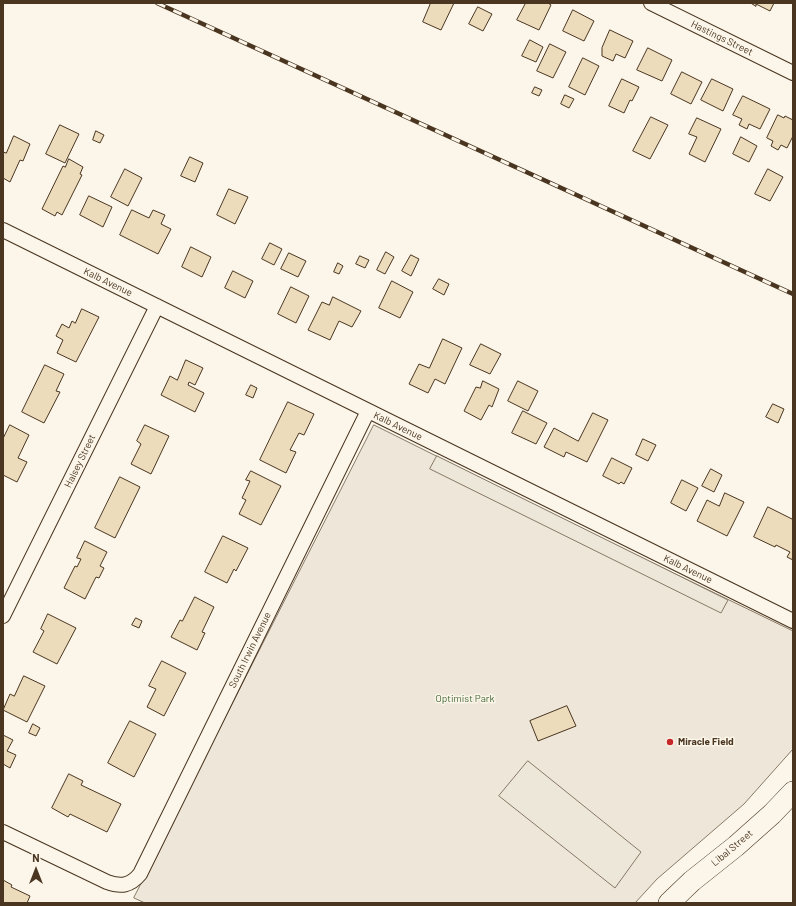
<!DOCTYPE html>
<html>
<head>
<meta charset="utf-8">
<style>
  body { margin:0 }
  #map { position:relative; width:796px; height:906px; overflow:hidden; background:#fbf6e9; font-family:Barlow,sans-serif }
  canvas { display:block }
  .frame { position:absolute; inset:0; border:4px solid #4a3520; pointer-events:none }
  .north { position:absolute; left:16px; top:850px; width:40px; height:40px; -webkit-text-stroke:3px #fbf6e9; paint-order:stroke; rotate:0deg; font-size:11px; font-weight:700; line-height:16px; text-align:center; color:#4a3520 }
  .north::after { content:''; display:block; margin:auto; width:14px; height:18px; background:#4a3520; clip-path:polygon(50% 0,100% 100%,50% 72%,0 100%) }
</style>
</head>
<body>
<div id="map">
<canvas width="796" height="906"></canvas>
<div class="frame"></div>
<div class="north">N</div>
</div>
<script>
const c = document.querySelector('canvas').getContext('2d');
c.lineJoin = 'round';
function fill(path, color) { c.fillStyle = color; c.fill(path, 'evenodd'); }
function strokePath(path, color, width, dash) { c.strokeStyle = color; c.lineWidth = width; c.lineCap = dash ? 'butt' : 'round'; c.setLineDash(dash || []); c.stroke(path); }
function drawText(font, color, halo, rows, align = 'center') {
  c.font = font + ' Barlow,sans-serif'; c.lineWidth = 3; c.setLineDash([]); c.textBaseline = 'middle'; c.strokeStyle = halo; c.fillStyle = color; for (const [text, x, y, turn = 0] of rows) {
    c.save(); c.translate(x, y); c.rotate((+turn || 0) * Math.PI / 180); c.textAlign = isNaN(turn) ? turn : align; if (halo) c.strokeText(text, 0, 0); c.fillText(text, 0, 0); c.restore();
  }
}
const green = new Path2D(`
  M374 425 591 533 793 631V749L744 804 657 879 635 903H145L134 898Z`);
fill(green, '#ede6d9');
strokePath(green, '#887966', 1);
const parking = new Path2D(`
  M437 456 728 600 721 613 430 469Z
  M528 761 641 852 615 888 499 796Z`);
fill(parking, '#ede7d9');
strokePath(parking, '#887966', 1);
const building = new Path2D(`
  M431 3H454L441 30 423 22Z
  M526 3H548L551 5 539 30 517 20Z
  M751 3H774L770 11 756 4V6Z
  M478 7 492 14 483 31 469 24Z
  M573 10 594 21 584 41 563 31Z
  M610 30 633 41 625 58 616 54 613 61 602 56V48Z
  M530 40 543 47 536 62 522 56Z
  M550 44 566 52 553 78 537 71Z
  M648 48 672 60 662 81 637 70Z
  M583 58 599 66 585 95 569 87Z
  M682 72 702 82 691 104 671 94Z
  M622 79 639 87 632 101 630 100 624 113 609 106Z
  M712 79 733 89 723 111 701 100Z
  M535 87 542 90 539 96 532 93Z
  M565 95 574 99 569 108 561 104Z
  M743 96 770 109 760 129 749 124 747 129 739 125 742 119 733 115Z
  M778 115 784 118 785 116 793 120V136L787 148 781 145 778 150 771 146 773 141 767 138Z
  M651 117 668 125 650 159 633 151Z
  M697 118 721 129 705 162 689 154 697 137 689 134Z
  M60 125 79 134 65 163 46 154Z
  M96 131 104 135 100 143 93 140Z
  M14 136 30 144 23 161 20 160 10 182 3 178V152L6 153Z
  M741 137 757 146 749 162 733 154Z
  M190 157 203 163 195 182 181 176Z
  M69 159 83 167 80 174 82 175 62 215 57 212 55 216 42 209 63 166 65 167Z
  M125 169 142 178 128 206 111 197Z
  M768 169 783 177 770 201 755 194Z
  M229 189 248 197 235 224 217 215Z
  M89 196 112 207 103 227 80 215Z
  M132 210 149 218 153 210 165 215 161 224 171 229 158 254 120 235Z
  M270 243 282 249 274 265 262 259Z
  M191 247 211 257 202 277 182 267Z
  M386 252 394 257 385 274 377 270Z
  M289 253 306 261 298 277 281 269Z
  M411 255 419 259 411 276 402 271Z
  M360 256 369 260 365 268 356 264Z
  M338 263 343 266 339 274 334 272Z
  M233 271 253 281 245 298 225 288Z
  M439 279 449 284 444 295 433 289Z
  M392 281 413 292 400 318 379 308Z
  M291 287 309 296 296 323 278 314Z
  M333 297 361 311 352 327 339 321 330 340 308 330 322 302 329 305Z
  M82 309 99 317 76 362 57 353 63 340 56 336 62 324 69 328 72 321 75 323Z
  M443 339 462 348 445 384 435 379 428 393 409 384 419 364 429 368Z
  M481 344 501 354 490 374 470 365Z
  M186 360 203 368 195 385 189 382 188 385 204 393 195 412 161 395 170 376 177 380Z
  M45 365 64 374 56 391 60 392 44 423 22 412Z
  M483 381 499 389 492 407 489 405 481 420 464 411 476 387 480 388Z
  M518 381 538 391 528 411 508 401Z
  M251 385 257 388 253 398 246 395Z
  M288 402 314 414 304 435 299 433 290 450 296 452 286 473 260 460Z
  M773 404 784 409 778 423 766 417Z
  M523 411 547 423 536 444 512 433Z
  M593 413 608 420 587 462 566 452 564 457 544 447 554 428 578 441Z
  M10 425 29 435 18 458 27 462 17 482 3 475V439Z
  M145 425 169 436 151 474 131 464 141 444 137 441Z
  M643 439 656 445 648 461 636 455Z
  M612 458 632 468 624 484 621 482 619 484 603 476Z
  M711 469 722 475 714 492 702 486Z
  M251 471 281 486 261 525 239 514 246 500 242 498 250 481 246 480Z
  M120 477 140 487 115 538 95 528Z
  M682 480 698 488 686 511 671 503Z
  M725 493 744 502 727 536 697 521 707 500 719 506Z
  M768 507 792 519 793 517V560L787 557 790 552 776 545 775 547 754 537Z
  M223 536 248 548 236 571 234 569 227 583 205 572Z
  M85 541 107 552 100 566 104 568 99 578 96 577 85 599 64 588 75 566 77 567 81 559 77 558Z
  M195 597 214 607 202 632 205 633 197 650 171 637 180 620 182 621Z
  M48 614 76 628 57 664 33 652 44 631 41 629Z
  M136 618 142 621 139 628 132 625Z
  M162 661 186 673 164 716 147 707 156 689 149 686Z
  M24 676 45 686 27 722 3 710 10 694 14 696Z
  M567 706 576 726 538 741 530 721Z
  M130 721 156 734 134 777 108 763Z
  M33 724 40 728 36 736 29 733Z
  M3 735 13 740 7 751 16 755 10 768 3 764Z
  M69 774 83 781 81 785 121 804 107 832 70 814 68 817 52 808Z
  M3 880 12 885 11 887 30 896 27 903H3Z`);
fill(building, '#ecdcbc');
strokePath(building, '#4a3520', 1);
const street = new Path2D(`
  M651 3 793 73
  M3 230 793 621
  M3 616 157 306
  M3 832 107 882C121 887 130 886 140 874L368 411`);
const secondary = new Path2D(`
  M669 903 692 881 736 846 772 814 793 792`);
strokePath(street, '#4a3520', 16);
strokePath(secondary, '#4a3520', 22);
strokePath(street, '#fbf6e9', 14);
strokePath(secondary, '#fbf6e9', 21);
const rail = new Path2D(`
  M157 3 793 294`);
strokePath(rail, '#4a3520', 4.5);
strokePath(rail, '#fbf6e9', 3, [9]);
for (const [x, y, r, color] of [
  [670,742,4,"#c62828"]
]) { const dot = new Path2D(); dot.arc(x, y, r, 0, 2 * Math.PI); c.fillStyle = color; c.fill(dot); strokePath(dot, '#fbf6e9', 1.5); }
drawText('10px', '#4a3520', '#fbf6e9', [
  ["Hastings Street",722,38,26],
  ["Kalb Avenue",108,282,26],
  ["Kalb Avenue",398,426,26],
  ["Halsey Street",80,461,-64],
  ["Kalb Avenue",688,569,26],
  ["South Irwin Avenue",250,650,-64],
  ["Libal Street",732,848,-40]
]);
drawText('10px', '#436837', '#fbf6e9', [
  ["Optimist Park",465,699]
]);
drawText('bold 10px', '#4a3520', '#fbf6e9', [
  ["Miracle Field",678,742]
], 'left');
</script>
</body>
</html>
